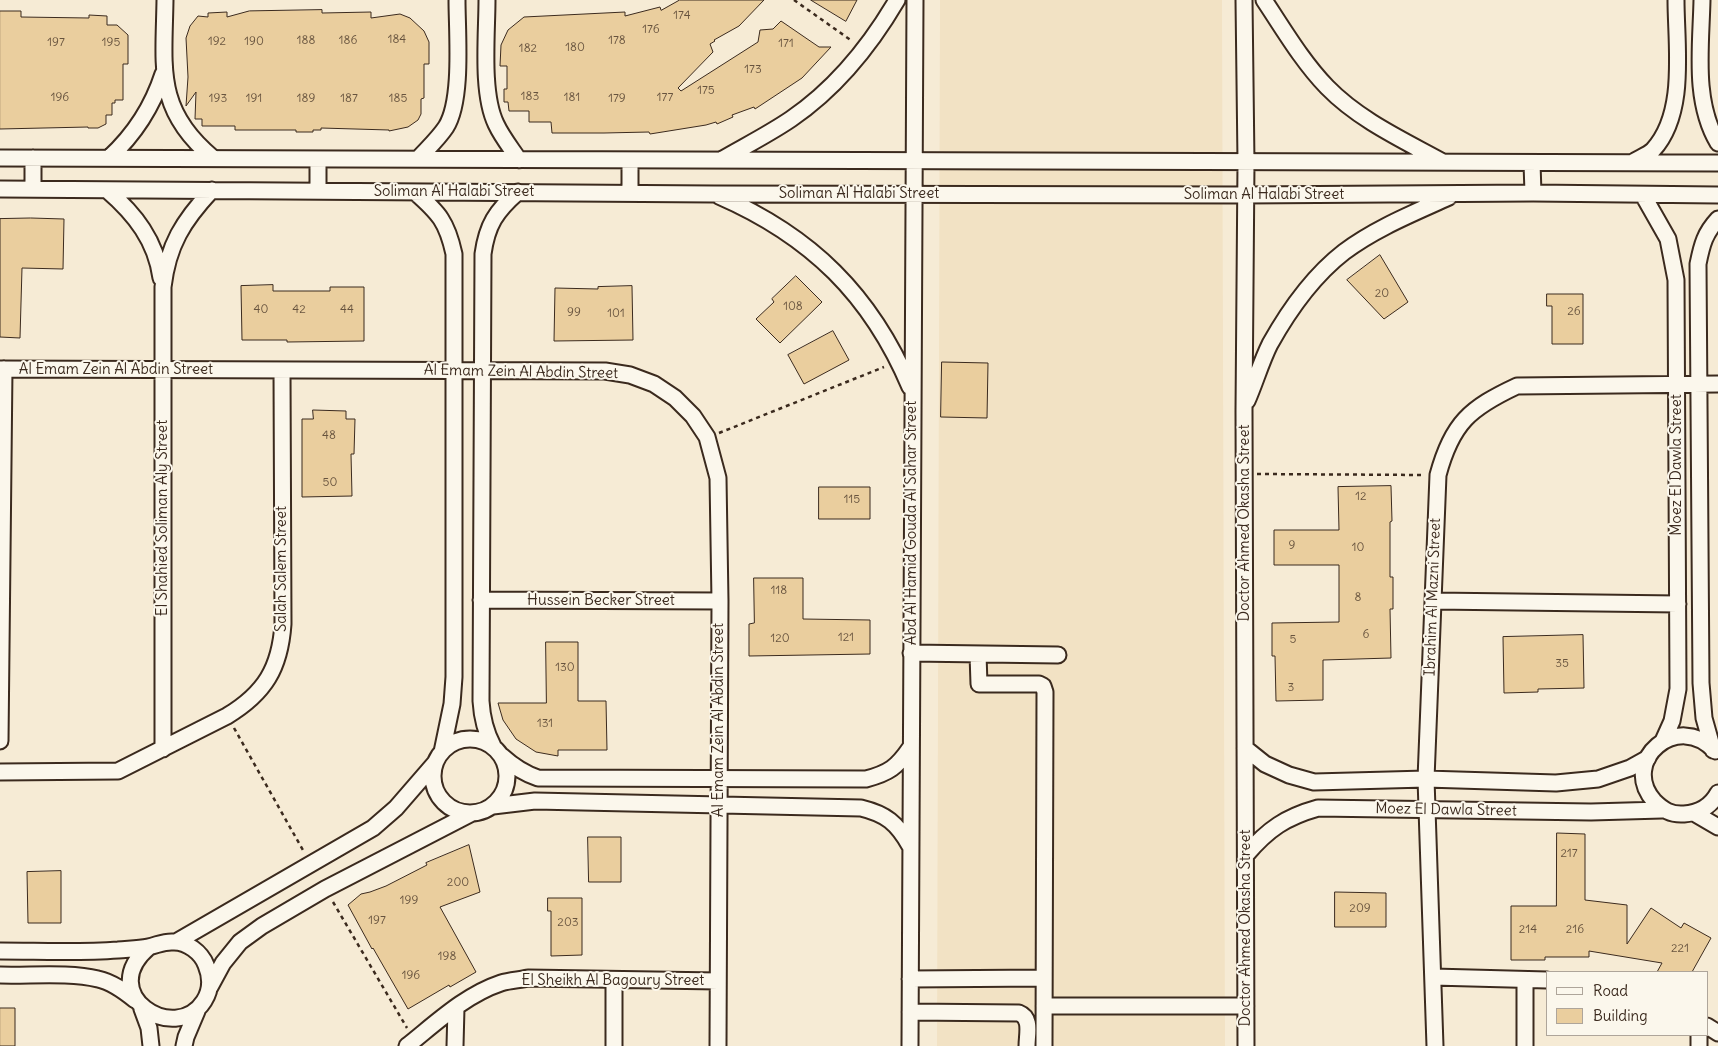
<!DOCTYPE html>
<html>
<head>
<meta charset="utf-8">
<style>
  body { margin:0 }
  #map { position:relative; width:1718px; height:1046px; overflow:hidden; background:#f6ebd5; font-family:Delius,sans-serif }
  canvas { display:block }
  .legend { position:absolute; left:1546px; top:971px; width:162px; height:65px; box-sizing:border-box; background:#fbf7ec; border:1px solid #aea59a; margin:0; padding:6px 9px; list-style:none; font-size:15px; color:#3b2a1e }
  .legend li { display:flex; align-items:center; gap:10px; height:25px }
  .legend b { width:25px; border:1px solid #aea59a }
</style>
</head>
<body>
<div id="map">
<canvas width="1718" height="1046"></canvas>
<ul class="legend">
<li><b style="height:6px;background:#fbf7ec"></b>Road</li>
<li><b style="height:14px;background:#eace9e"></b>Building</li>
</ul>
</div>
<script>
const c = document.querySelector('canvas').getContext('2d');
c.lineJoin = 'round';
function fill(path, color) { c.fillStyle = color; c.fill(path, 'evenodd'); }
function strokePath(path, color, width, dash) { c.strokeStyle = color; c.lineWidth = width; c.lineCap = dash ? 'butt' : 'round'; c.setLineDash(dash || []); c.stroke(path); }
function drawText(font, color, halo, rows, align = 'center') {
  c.font = font + ' Delius,sans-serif'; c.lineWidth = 4; c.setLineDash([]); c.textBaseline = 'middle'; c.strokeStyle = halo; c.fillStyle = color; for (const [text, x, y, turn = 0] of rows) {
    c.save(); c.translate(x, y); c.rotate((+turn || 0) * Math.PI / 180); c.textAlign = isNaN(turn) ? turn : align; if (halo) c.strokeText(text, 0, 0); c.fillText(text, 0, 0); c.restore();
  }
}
fill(new Path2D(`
  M940 0H1222L1225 1046H937Z`), '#f2e2c4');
const building = new Path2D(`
  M680 0H764L739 26 714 40 715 41 710 44 713 52 678 88 681 91 758 42 760 30 773 29 781 21 819 47H831L802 78 755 109 754 107 732 115 733 117 717 124 716 122 706 125 650 134 649 132 604 133H552L551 122H529V111H509L508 102H504V89H507V66H500L501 45 508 30 524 17 625 12V16L660 7 661 10Z
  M811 0H857L846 21Z
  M322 10V13L371 12V18L400 14 410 18 424 31 429 42V64H424V98L421 99V114L418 120 408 127 389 131V130L321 128V130H313V132H296V130H235V126H202V119H195L196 92 186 106 188 77 186 38 190 26 198 16 208 17V13L227 12V17L249 11Z
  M0 11H21V17L89 18V15L107 16V25H117L128 35V64H123V100H115V103H112V115H106V124L98 128H88V127L0 129Z
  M31 218 64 219 63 269 22 268 20 338 0 337V219Z
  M1380 255 1408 302 1384 319 1347 280Z
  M796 276 822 302 780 343 756 319 774 302 772 299Z
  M273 285V291H330V287H364V341L287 342V340H242L241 286Z
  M632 286 633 340 554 341 555 288 598 289V287Z
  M1547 294H1583V344H1552V306H1547Z
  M833 331 849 360 804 384 788 355Z
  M942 362 988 363 987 418 941 417Z
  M313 410 346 411V419H355L354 454H351L352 496 302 497V419H313Z
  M1391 486 1392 521 1390 522V577H1393V609H1390L1391 658 1323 660V700L1276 701 1275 656H1272V623L1339 622V565H1274V530H1339L1338 487Z
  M819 487H870V519H819Z
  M754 578H803V619L870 620V654L749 656V624L754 623Z
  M1583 635 1584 688 1538 689V692L1504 693 1503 637Z
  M546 642H578V701H606L607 750H558V756L536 752 516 739 503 720 498 703H546Z
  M1557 833 1585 834V900L1627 905V944L1651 908 1681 928 1684 923 1711 938 1692 972H1657L1662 963 1589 951V957H1545V960H1511V906H1556Z
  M588 837H621V882H589Z
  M469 845 480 892 440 907 476 972 450 987 449 985 408 1009 373 948 372 949 348 905 361 894 370 892 386 886 427 865 426 863Z
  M61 871V923H28L27 872Z
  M1335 892 1386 893V927H1335Z
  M548 898H582V955L551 956V911H548Z
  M0 1008H15V1046H0Z`);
fill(building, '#eace9e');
strokePath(building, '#3b2a1e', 1);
const minor = new Path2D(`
  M165 0C164 68 155 110 213 158
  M487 0C487 35 481 93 496 124 502 137 511 148 519 160
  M1244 0 1246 162 1244 410 1246 1046
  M1264 0C1284 30 1302 61 1327 87 1359 120 1403 140 1443 162
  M1702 0C1701 47 1693 101 1718 143
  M0 158 1718 163
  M33 158V189
  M109 158C135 134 152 108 163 74
  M418 159C427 149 438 139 446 127 463 100 457 33 457 0
  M721 160C745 146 769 134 791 119 835 89 870 46 897 0
  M1633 162C1639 158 1648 155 1653 150 1687 113 1676 46 1676 0
  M1532 163 1533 193
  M0 189 714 194 1245 195 1533 193 1718 195
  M107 190C135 214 156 241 161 278
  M318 191V159
  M415 192C439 213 447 222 454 254V677L452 704 442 752
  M630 192V160
  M1643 195 1668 239 1676 280 1678 689 1672 721 1663 741
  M719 196C811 236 871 295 910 387
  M0 369 605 371 630 375 654 384 675 398 693 416 707 437 718 478 720 601 718 1046
  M1247 401C1255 383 1261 362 1270 344 1289 310 1313 276 1344 252 1376 228 1414 213 1449 197
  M481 600 720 601
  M1434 601 1678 604
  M911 653 1058 655
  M978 654 979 684H1039L1043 686 1045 692 1044 1046
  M433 776a37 37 0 1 1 74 0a37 37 0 1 1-74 0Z
  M0 741 4 369
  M493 746C485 731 482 718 481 701L483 254C487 225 496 211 518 192
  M1245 748 1265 764 1289 775 1314 782 1426 779 1556 783 1598 779 1630 768 1648 758
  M163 749V287C168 245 183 221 212 190
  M1713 750 1704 718 1701 683 1698 264C1702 244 1705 233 1718 219
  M1715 751C1678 710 1619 761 1654 801 1663 810 1671 815 1684 814 1699 813 1711 806 1718 793
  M502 756C513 766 523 773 538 778L866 779C889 773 897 767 910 748
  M0 772 118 771 227 716C265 693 280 668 283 624L282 370
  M493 806 535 801 861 808C886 814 897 823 910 846
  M1694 813 1718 827
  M1246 855C1268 829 1286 817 1318 808L1591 812 1662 810
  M176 942 373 828 396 808 435 763
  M0 951C39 951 79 953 118 950 128 949 139 949 148 947 158 945 164 941 174 942 187 942 201 952 206 965 211 977 211 990 204 1001 175 1046 94 994 149 947
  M0 975C30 976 69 972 98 979 112 982 124 991 135 1000
  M1433 977 1547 980
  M910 979 1044 978
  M1525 980V1046
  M210 987 223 963 240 942 262 926 325 889 472 813
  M1044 1006H1246
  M142 1009 149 1028 151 1046
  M910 1012 1019 1013C1032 1018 1027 1034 1027 1046
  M1707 1026 1718 1033
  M184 1046 186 1037 197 1011
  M407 1046C436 1023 465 995 501 983 510 980 520 980 528 978L718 981
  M455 1046 456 1008
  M614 1046V980
  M910 1046 915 0
  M1435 1046 1426 779 1438 475C1452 423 1470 408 1517 386L1718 384
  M1699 1046V1035`);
strokePath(minor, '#3b2a1e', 19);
strokePath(new Path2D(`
  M794 0 852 41
  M719 433 884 367
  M1257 474 1424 475
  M234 728 304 852
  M333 902 407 1028`), '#3b2a1e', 2.5, [4, 4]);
strokePath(minor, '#fbf7ec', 15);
drawText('12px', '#67533e', null, [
  ["174",682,16],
  ["176",651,30],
  ["184",397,40],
  ["188",306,41],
  ["186",348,41],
  ["178",617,41],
  ["192",217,42],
  ["190",254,42],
  ["197",56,43],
  ["195",111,43],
  ["171",786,44],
  ["180",575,48],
  ["182",528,49],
  ["173",753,70],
  ["175",706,91],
  ["183",530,97],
  ["196",60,98],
  ["181",572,98],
  ["177",665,98],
  ["193",218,99],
  ["191",254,99],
  ["189",306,99],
  ["187",349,99],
  ["185",398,99],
  ["179",617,99],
  ["20",1382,294],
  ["108",793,307],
  ["40",261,310],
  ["42",299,310],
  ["44",347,310],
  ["26",1574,312],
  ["99",574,313],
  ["101",616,314],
  ["48",329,436],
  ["50",330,483],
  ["12",1361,497],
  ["115",852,500],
  ["9",1292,546],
  ["10",1358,548],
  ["118",779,591],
  ["8",1358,598],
  ["6",1366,635],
  ["121",846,638],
  ["120",780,639],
  ["5",1293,640],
  ["35",1562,664],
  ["130",565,668],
  ["3",1291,688],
  ["131",545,724],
  ["217",1569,854],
  ["200",458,883],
  ["199",409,901],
  ["209",1360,909],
  ["197",377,921],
  ["203",568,923],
  ["214",1528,930],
  ["216",1575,930],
  ["221",1680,949],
  ["198",447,957],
  ["196",411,976]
]);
drawText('15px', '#3b2a1e', '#fbf7ec', [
  ["Soliman Al Halabi Street",454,192],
  ["Soliman Al Halabi Street",859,194],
  ["Soliman Al Halabi Street",1264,195],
  ["Al Emam Zein Al Abdin Street",116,370],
  ["Al Emam Zein Al Abdin Street",521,372,1],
  ["Moez El Dawla Street",1677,465,-90],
  ["El Shahied Soliman Aly Street",163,518,-90],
  ["Abd Al Hamid Gouda Al Sahar Street",912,523,-90],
  ["Doctor Ahmed Okasha Street",1245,523,-90],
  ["Salah Salem Street",282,569,-90],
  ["Ibrahim Al Mazni Street",1433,597,-88],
  ["Hussein Becker Street",601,601],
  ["Al Emam Zein Al Abdin Street",719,720,-90],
  ["Moez El Dawla Street",1446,810,1],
  ["Doctor Ahmed Okasha Street",1246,928,-90],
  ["El Sheikh Al Bagoury Street",613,981]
]);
</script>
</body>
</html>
